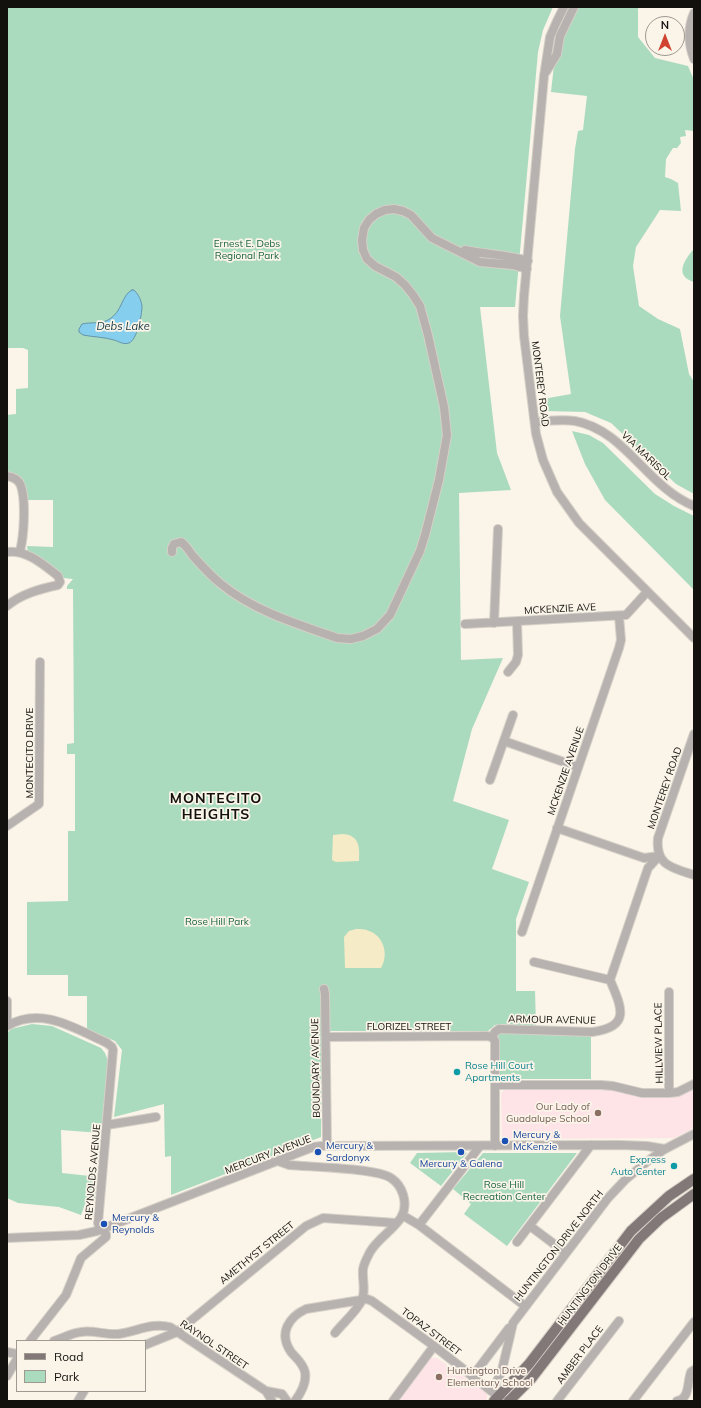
<!DOCTYPE html>
<html>
<head>
<meta charset="utf-8">
<style>
  body { margin:0 }
  #map { position:relative; width:701px; height:1408px; overflow:hidden; background:#faf4e9; font-family:Mulish,sans-serif }
  canvas { display:block }
  .frame { position:absolute; inset:0; border:8px solid #13110d; pointer-events:none }
  .legend { position:absolute; left:16px; top:1340px; width:130px; height:52px; box-sizing:border-box; background:#faf4e9; border:1px solid #9e9991; margin:0; padding:5px 7px; list-style:none; font-size:12px; color:#13110d }
  .legend li { display:flex; align-items:center; gap:8px; height:20px }
  .legend b { width:20px; border:1px solid #9e9991 }
  .north { position:absolute; left:645px; top:16px; width:40px; height:40px; box-sizing:border-box; background:#faf4e9; border:1px solid #9e9991; border-radius:50%; rotate:0deg; font-size:11px; font-weight:700; line-height:16px; text-align:center; color:#13110d }
  .north::after { content:''; display:block; margin:auto; width:14px; height:18px; background:#cf4330; clip-path:polygon(50% 0,100% 100%,50% 72%,0 100%) }
</style>
</head>
<body>
<div id="map">
<canvas width="701" height="1408"></canvas>
<div class="frame"></div>
<ul class="legend">
<li><b style="height:5px;background:#837878"></b>Road</li>
<li><b style="height:11px;background:#abdbbe"></b>Park</li>
</ul>
<div class="north">N</div>
</div>
<script>
const c = document.querySelector('canvas').getContext('2d');
c.lineJoin = 'round';
function fill(path, color) { c.fillStyle = color; c.fill(path, 'evenodd'); }
function strokePath(path, color, width, dash) { c.strokeStyle = color; c.lineWidth = width; c.lineCap = dash ? 'butt' : 'round'; c.setLineDash(dash || []); c.stroke(path); }
function drawText(font, color, halo, rows, align = 'center') {
  c.font = font + ' Mulish,sans-serif'; c.lineWidth = 3.5; c.setLineDash([]); c.textBaseline = 'middle'; c.strokeStyle = halo; c.fillStyle = color; for (const [text, x, y, turn = 0] of rows) {
    c.save(); c.translate(x, y); c.rotate((+turn || 0) * Math.PI / 180); c.textAlign = isNaN(turn) ? turn : align; if (halo) c.strokeText(text, 0, 0); c.fillText(text, 0, 0); c.restore();
  }
}
fill(new Path2D(`
  M506 1089H610L639 1097H673L679 1096 692 1089 694 1091V1128L674 1138H671L503 1139 502 1137 501 1093Z
  M431 1358H437L487 1393V1399L485 1401H396L427 1360Z`), '#fee3e7');
fill(new Path2D(`
  M7 7H553L543 30 538 52 515 307H480L497 453 511 490 459 493 461 660 503 658 472 729 453 801 509 820 492 869 529 882 516 919V991H535L536 1026 502 1024 495 1025 488 1031H321V1137L171 1195V1156L165 1157 164 1104 114 1117 122 1050 115 1041 87 1029V996H68V975H27V902L68 901V831H75V754H67V744L74 743 73 589H67V586L73 579 63 578 28 553 27 546 53 547V500H26L23 484 7 473V415L16 414V389L28 388V350L23 348H7Z
  M577 7H640L638 9V37L655 58 688 66 694 80V131L685 130 686 136 680 137 681 143 677 148H673L666 159 665 177 671 179 678 183 681 211 660 210 636 247 633 266 639 306 658 319 680 329 689 374 694 382V494L676 484 611 423 585 412 545 411 543 406V399L571 394 560 316 575 149 578 131 583 130 587 96 551 92 554 65 561 43Z
  M694 249V282C674 276 684 260 694 249Z
  M572 431 589 435 603 443 655 494 674 506 694 516V590L605 500 585 464Z
  M32 1024 52 1026 101 1048 105 1053 108 1061 101 1133 61 1130 62 1173 99 1177 97 1198 87 1199 81 1215 59 1207 18 1203 7 1198V1033L11 1029Z
  M497 1032 591 1034V1079H500V1042L496 1035Z
  M465 1152 467 1153 441 1186 410 1163 417 1153Z
  M483 1153H577L507 1246 464 1214 471 1204 453 1189Z`), '#abdbbe');
fill(new Path2D(`
  M342 834C359 835 360 846 359 861L336 862 332 860 333 835Z
  M356 929C361 929 365 929 369 931 384 936 389 955 381 968H345L344 937 349 931Z`), '#f5ebc6');
const water = new Path2D(`
  M132 290H134C139 295 141 300 142 306 142 315 137 340 129 343 123 345 118 341 114 340 104 337 93 337 83 335L79 332V329L82 324C91 322 100 324 108 320 123 312 121 295 132 290Z`);
fill(water, '#86ceee');
strokePath(water, '#6495aa', 1);
const minor = new Path2D(`
  M564 7 557 21 550 37 544 76 524 296 523 316 524 336 536 434 543 460 557 492 579 523 694 638
  M694 13C687 29 688 43 694 59
  M546 72 557 54 560 36 574 7
  M465 250C486 255 507 254 528 261
  M535 422C548 421 562 419 575 421 625 430 647 487 694 506
  M7 476C13 477 19 480 21 486 26 501 24 536 20 551
  M7 552C26 549 44 565 58 576L60 582 58 585C40 589 21 594 7 606
  M172 552V548L174 544 181 542C186 545 189 551 193 556 201 565 211 576 221 584 254 611 297 624 337 638L351 639 363 636 377 629 390 615 420 551 425 535 439 480 447 435 444 407 428 335 420 306 413 295 405 285 396 277 375 266 367 259 363 250 362 240 364 228 369 220 376 214 385 210 394 209 403 211 411 215 432 238 480 262 513 265 527 269
  M494 623 498 529
  M465 624 626 615 647 592
  M508 672 516 662 518 655 517 622
  M694 734 658 838C655 866 673 868 694 875
  M504 741 578 767
  M490 780 513 715
  M7 826 39 804 40 662
  M557 828 644 858 659 856
  M522 932 619 648 621 640 619 616
  M534 962 610 980
  M324 989 325 994 327 1146
  M669 992V1093
  M7 1001V1018
  M7 1026C42 1006 74 1028 107 1043L112 1047 113 1050 98 1223 99 1227 106 1234V1237L81 1258 66 1295 30 1341
  M326 1037 487 1036 492 1037
  M492 1037 495 1032 499 1029 592 1032C631 1027 622 1008 610 980L648 868 659 856
  M492 1037 495 1041V1146
  M495 1085H601L613 1086 642 1093H669L678 1092 694 1084
  M107 1125 156 1117
  M278 1161 289 1165C309 1167 377 1168 391 1178 403 1186 408 1203 402 1216 394 1230 378 1238 370 1252 367 1258 364 1263 363 1269 362 1280 366 1290 362 1300 357 1311 343 1323 335 1333
  M402 1215 419 1225 525 1306
  M419 1225 480 1146
  M530 1226 566 1253
  M7 1238 79 1235 97 1231 313 1147 321 1146 620 1145 647 1146 665 1149
  M517 1242 591 1145
  M54 1341C63 1338 72 1333 81 1332 93 1330 106 1335 118 1334 136 1332 152 1322 170 1327L266 1391 272 1401
  M145 1345 177 1332 306 1226 323 1218 396 1223
  M7 1352 17 1354
  M7 1376 17 1359
  M472 1377 509 1328
  M496 1383 502 1370 513 1323 608 1198 625 1180 649 1160 665 1149 694 1134
  M266 1391 282 1394 287 1401
  M78 1401 84 1391
  M295 1401C301 1393 307 1383 305 1372 303 1363 296 1358 291 1352 278 1333 289 1317 306 1309L367 1299 372 1301 434 1346 504 1401
  M393 1401 434 1346
  M557 1401 619 1321
  M633 1401 694 1322
  M677 1401C690 1399 687 1382 691 1372L694 1370`);
const major = new Path2D(`
  M494 1401 529 1364 631 1231 669 1196 694 1179
  M509 1401 531 1379 639 1239 661 1218 694 1194`);
strokePath(minor, '#d5d0c6', 10);
strokePath(major, '#d5d0c6', 12);
strokePath(minor, '#b7b1b0', 8);
strokePath(major, '#837878', 10);
for (const [x, y, r, color] of [
  [457,1072,4,"#0f9aa8"],
  [598,1113,4,"#8d6e63"],
  [505,1141,4,"#1a4fb4"],
  [318,1152,4,"#1a4fb4"],
  [461,1152,4,"#1a4fb4"],
  [674,1166,4,"#0f9aa8"],
  [104,1224,4,"#1a4fb4"],
  [439,1377,4,"#8d6e63"]
]) { const dot = new Path2D(); dot.arc(x, y, r, 0, 2 * Math.PI); c.fillStyle = color; c.fill(dot); strokePath(dot, '#faf4e9', 1.5); }
drawText('10px', '#176340', '#faf4e9', [
  ["Ernest E. Debs",247,244],
  ["Regional Park",247,256],
  ["Rose Hill Park",217,922],
  ["Rose Hill",504,1185],
  ["Recreation Center",504,1197]
]);
drawText('10px', '#13110d', '#faf4e9', [
  ["MONTEREY ROAD",540,384,83],
  ["VIA MARISOL",646,456,44],
  ["MCKENZIE AVE",560,609,-3],
  ["MONTECITO DRIVE",30,753,-90],
  ["MCKENZIE AVENUE",566,771,-71],
  ["MONTEREY ROAD",665,788,-71],
  ["ARMOUR AVENUE",552,1020,1],
  ["FLORIZEL STREET",409,1027],
  ["HILLVIEW PLACE",659,1043,-91],
  ["BOUNDARY AVENUE",316,1068,-91],
  ["MERCURY AVENUE",268,1155,-21],
  ["REYNOLDS AVENUE",93,1172,-85],
  ["HUNTINGTON DRIVE NORTH",559,1246,-52],
  ["AMETHYST STREET",257,1253,-39],
  ["HUNTINGTON DRIVE",590,1285,-53],
  ["TOPAZ STREET",431,1332,37],
  ["RAYNOL STREET",214,1345,34],
  ["AMBER PLACE",580,1355,-53]
]);
drawText('10px', '#0d838f', '#faf4e9', [
  ["Rose Hill Court",465,1066],
  ["Apartments",465,1078],
  ["Express",666,1160,"right"],
  ["Auto Center",666,1172,"right"]
], 'left');
drawText('10px', '#785e54', '#faf4e9', [
  ["Our Lady of",590,1107],
  ["Guadalupe School",590,1119],
  ["Huntington Drive",447,1371,"left"],
  ["Elementary School",447,1383,"left"]
], 'right');
drawText('10px', '#164399', '#faf4e9', [
  ["Mercury &",513,1135],
  ["McKenzie",513,1147],
  ["Mercury &",326,1146],
  ["Sardonyx",326,1158],
  ["Mercury & Galena",461,1164,"center"],
  ["Mercury &",112,1218],
  ["Reynolds",112,1230]
], 'left');
drawText('italic 11px', '#143644', '#faf4e9', [
  ["Debs Lake",123,327]
]);
c.letterSpacing = '1px';
drawText('bold 14px', '#13110d', '#faf4e9', [
  ["MONTECITO",216,799],
  ["HEIGHTS",216,815]
]);
c.letterSpacing = '0px';
</script>
</body>
</html>
